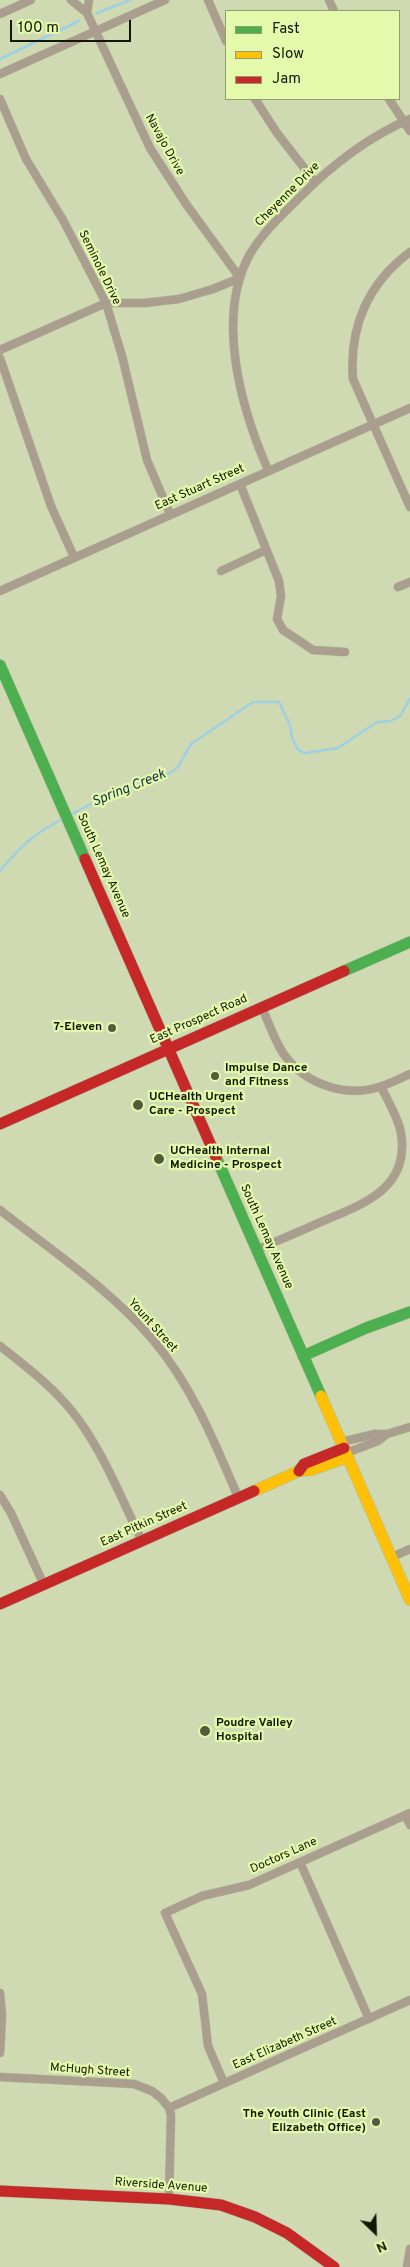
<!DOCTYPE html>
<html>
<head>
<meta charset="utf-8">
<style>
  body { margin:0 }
  #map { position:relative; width:410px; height:2267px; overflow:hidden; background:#cfdab2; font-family:Overpass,sans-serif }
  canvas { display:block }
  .legend { position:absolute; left:225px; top:10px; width:175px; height:90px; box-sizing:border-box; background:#e4f9ac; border:1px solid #909f67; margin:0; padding:6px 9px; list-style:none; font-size:15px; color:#121800 }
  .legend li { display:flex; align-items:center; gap:10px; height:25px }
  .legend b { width:25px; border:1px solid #909f67 }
  .north { position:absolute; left:350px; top:2207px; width:50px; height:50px; -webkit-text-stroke:4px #e4f9ac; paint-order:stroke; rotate:156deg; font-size:14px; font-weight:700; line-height:20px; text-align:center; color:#121800 }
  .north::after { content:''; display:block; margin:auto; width:18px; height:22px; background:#121800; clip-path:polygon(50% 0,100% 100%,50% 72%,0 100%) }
  .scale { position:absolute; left:10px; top:20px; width:121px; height:22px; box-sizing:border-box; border:2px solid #121800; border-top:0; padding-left:6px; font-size:15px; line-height:18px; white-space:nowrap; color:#121800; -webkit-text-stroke:4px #e4f9ac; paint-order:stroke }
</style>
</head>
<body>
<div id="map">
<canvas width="410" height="2267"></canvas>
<ul class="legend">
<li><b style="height:6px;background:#4caf50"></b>Fast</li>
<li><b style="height:6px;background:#ffc107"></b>Slow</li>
<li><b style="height:6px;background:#c62828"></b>Jam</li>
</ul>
<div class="north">N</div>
<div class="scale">100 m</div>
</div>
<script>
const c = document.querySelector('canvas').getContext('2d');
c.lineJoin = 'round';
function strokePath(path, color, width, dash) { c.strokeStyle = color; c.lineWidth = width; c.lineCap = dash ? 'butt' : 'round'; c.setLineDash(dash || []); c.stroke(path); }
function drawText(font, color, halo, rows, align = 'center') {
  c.font = font + ' Overpass,sans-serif'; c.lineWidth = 4.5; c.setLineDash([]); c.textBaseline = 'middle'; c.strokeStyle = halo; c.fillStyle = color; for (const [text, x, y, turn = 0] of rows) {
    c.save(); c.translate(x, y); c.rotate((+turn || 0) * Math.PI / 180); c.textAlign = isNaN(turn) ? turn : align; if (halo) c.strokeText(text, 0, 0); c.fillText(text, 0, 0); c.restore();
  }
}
strokePath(new Path2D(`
  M97 13 130 0
  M0 59 79 21
  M70 815 104 797 170 773 178 767 191 744 253 702H279L290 725 292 738 298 750 305 753 338 748 377 722 391 721 401 715 410 698
  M0 871C21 846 33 834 63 819`), '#9ed0e5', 2.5);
const street = new Path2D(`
  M208 0 226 41
  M329 0 334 11
  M87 13 89 0
  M0 14 31 0
  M0 74 165 0
  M0 99 26 159 63 220 106 303 122 356 147 460 170 514
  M255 99 277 133 315 182
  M389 99 410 131
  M410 252C368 283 349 327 353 379L410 507
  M0 350 106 303H144L179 299 213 289 240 278 186 204 150 148 87 13 71 0
  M0 358 51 506 74 557
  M268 470C241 408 215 317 250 254 263 232 282 215 300 197 332 165 368 137 410 119
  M240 484 279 581 281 596 277 619 283 630 313 650 345 652
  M221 571 266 550
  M398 587 410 582
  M0 591 410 408
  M262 1008C269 1023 274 1039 283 1053 304 1084 346 1099 382 1086 391 1083 401 1078 410 1074
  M0 1210C52 1251 110 1289 153 1340 192 1386 215 1443 238 1497
  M256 1250C279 1240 301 1231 323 1221 364 1204 410 1188 401 1133 398 1117 388 1101 381 1087
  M0 1346C28 1368 57 1390 78 1419 105 1456 122 1500 142 1541
  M341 1442 375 1434H387L410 1427
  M346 1453 378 1441 387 1434
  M0 1495 11 1513 44 1585
  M392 1557 410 1549
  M405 1815 410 1825
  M300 1862 369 2019
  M0 1993 2 2015 0 2053
  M0 2077 134 2084 152 2091 161 2098 169 2108 171 2115 169 2199
  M224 2083 208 2046 202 1994 165 1913 202 1896 249 1885 410 1813
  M169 2108 410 2000
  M407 2267 410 2249`);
const fast = new Path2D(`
  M0 665 85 859
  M344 971 410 942
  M216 1157 321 1396
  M303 1356 366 1328 410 1312`);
const slow = new Path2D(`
  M321 1396 410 1600
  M254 1491 299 1471 311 1470 348 1457`);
const jam = new Path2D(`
  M85 859 216 1157
  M0 1124 344 971
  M299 1471 304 1464 344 1448
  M0 1604 254 1491
  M0 2191 169 2199 221 2205 255 2217 287 2233 334 2267`);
strokePath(street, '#afb899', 9);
strokePath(fast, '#afb899', 12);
strokePath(slow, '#afb899', 12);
strokePath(jam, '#afb899', 12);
strokePath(street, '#aa9e8e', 8);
strokePath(fast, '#4caf50', 11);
strokePath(slow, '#ffc107', 11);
strokePath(jam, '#c62828', 11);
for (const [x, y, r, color] of [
  [112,1028,5,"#545c3e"],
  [215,1076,5,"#545c3e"],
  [138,1105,6,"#545c3e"],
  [159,1159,6,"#545c3e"],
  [205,1731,6,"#545c3e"],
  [376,2122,5,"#545c3e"]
]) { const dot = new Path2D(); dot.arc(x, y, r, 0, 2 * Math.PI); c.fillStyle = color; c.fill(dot); strokePath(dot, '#e4f9ac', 2); }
drawText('12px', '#121800', '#e4f9ac', [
  ["Navajo Drive",164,145,61],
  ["Cheyenne Drive",288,195,-45],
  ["Seminole Drive",99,268,64],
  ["East Stuart Street",200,488,-24],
  ["South Lemay Avenue",103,866,66],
  ["East Prospect Road",199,1020,-24],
  ["South Lemay Avenue",266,1237,66],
  ["Yount Street",152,1326,48],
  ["East Pitkin Street",144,1525,-24],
  ["Doctors Lane",284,1856,-24],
  ["East Elizabeth Street",285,2044,-24],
  ["McHugh Street",90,2071,4],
  ["Riverside Avenue",161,2186,4]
]);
drawText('bold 12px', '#121800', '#e4f9ac', [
  ["7-Eleven",102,1028,"right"],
  ["Impulse Dance",225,1069],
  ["and Fitness",225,1083],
  ["UCHealth Urgent",149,1098],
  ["Care - Prospect",149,1112],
  ["UCHealth Internal",170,1152],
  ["Medicine - Prospect",170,1166],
  ["Poudre Valley",216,1724],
  ["Hospital",216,1738],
  ["The Youth Clinic (East",366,2115,"right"],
  ["Elizabeth Office)",366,2129,"right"]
], 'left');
drawText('italic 14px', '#133044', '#e4f9ac', [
  ["Spring Creek",129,789,-22]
]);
</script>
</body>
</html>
